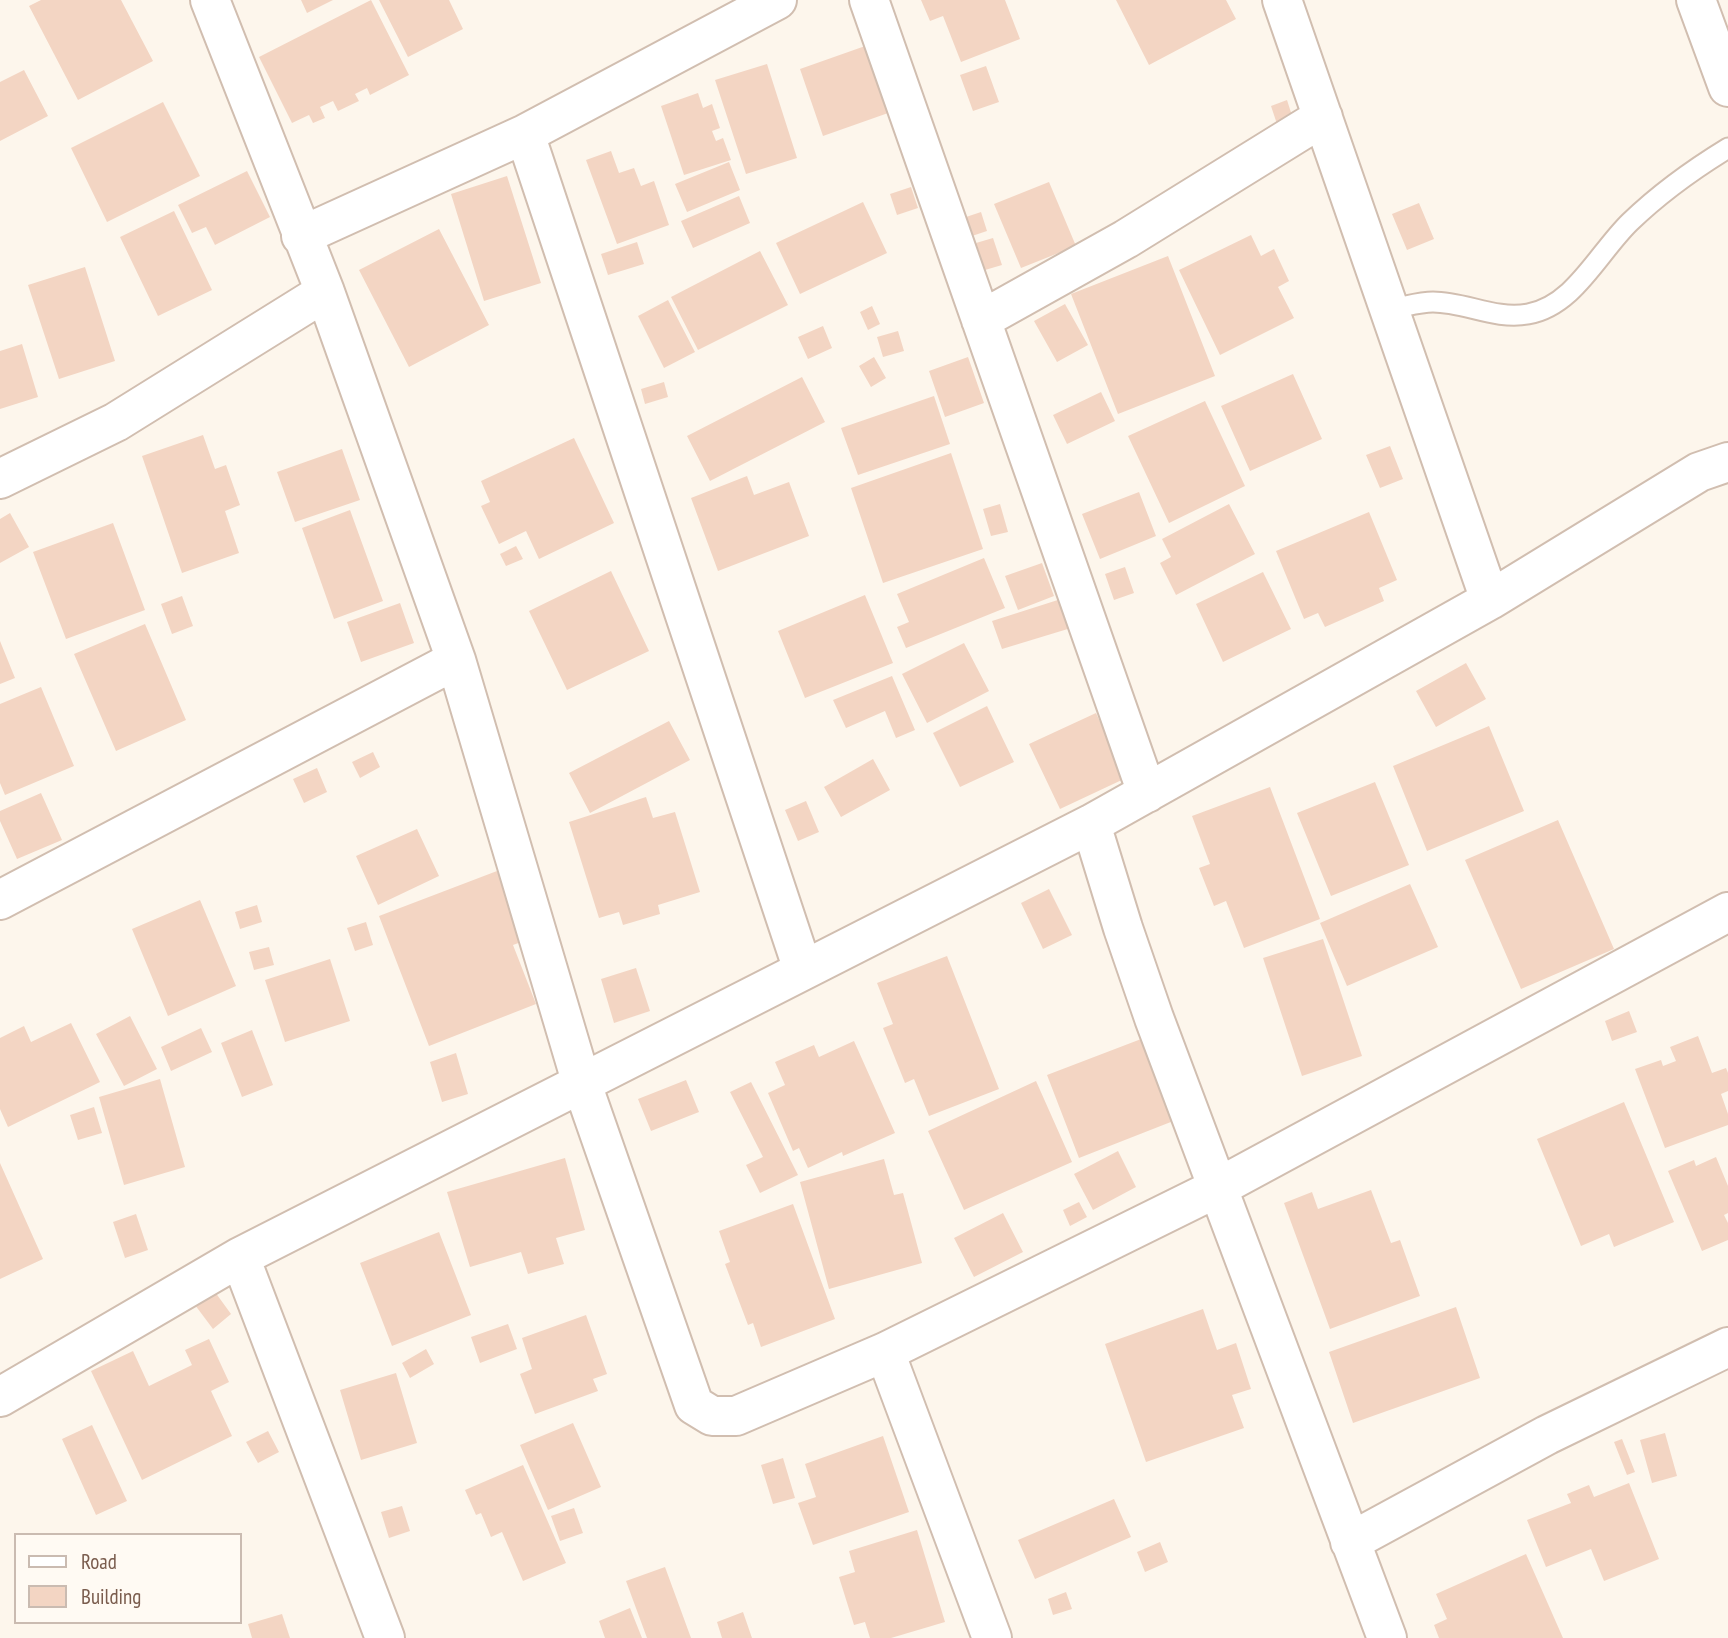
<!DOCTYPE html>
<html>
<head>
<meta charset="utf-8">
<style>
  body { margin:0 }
  #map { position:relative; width:1728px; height:1638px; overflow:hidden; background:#fdf6ec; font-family:"PT Sans Narrow",sans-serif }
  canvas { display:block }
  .legend { position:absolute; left:14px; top:1533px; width:228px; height:91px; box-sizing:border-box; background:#fffaf3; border:2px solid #cabbb1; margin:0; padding:9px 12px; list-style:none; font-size:21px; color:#7a5c4d }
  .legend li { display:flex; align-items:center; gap:14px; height:35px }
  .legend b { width:35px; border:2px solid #cabbb1 }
</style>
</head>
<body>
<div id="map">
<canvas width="1728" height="1638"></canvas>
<ul class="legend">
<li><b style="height:9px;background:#fff"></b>Road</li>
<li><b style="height:19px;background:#f3d5c3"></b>Building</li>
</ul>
</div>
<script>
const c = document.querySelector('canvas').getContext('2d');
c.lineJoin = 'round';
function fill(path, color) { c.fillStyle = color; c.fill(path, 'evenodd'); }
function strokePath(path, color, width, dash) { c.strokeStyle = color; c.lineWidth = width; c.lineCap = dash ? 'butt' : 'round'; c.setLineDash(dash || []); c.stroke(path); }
fill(new Path2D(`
  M41 0H121L153 61 78 100 29 6Z
  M301 0H333L307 13Z
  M371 0 409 75 370 95 367 88 355 94 359 101 338 111 333 101 320 107 325 118 313 123 309 115 292 123 259 57Z
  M379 0H449L463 29 408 57Z
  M921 0H1005L1020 39 961 62 943 16 930 21Z
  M1116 0H1226L1236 19 1149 65Z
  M868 45 891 112 823 136 800 69Z
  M767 64 797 158 746 174 715 80Z
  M986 66 999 102 973 111 960 75Z
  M24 70 48 116 0 141V82Z
  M698 93 703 108 712 104 720 128 712 131 716 141 723 138 731 160 684 175 661 106Z
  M1287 100 1294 122 1278 127 1271 106Z
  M163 102 200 176 107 222 71 148Z
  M611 151 619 173 634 168 641 186 654 181 669 225 617 244 586 160Z
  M729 162 740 190 687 212 675 184Z
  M247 171 270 217 215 245 206 227 192 233 178 205Z
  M507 176 541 283 484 301 451 194Z
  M1049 182 1076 246 1021 268 994 204Z
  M911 187 918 208 897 215 890 194Z
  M739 196 750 223 693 248 681 221Z
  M863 202 887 253 800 294 776 243Z
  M1419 203 1434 239 1407 250 1392 214Z
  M174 211 212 290 158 316 120 237Z
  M981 212 987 231 972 236 966 217Z
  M439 229 489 325 409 367 359 270Z
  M1251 235 1261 256 1274 249 1289 281 1278 287 1294 318 1220 355 1179 270Z
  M993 238 1002 265 985 270 976 243Z
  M637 242 644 264 608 275 601 254Z
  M760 251 788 305 698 350 671 297Z
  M1168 256 1215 376 1118 414 1071 294Z
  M85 267 115 361 59 379 28 285Z
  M668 300 695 352 664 368 638 316Z
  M1065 304 1088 345 1057 362 1034 321Z
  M872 306 880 324 868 330 860 312Z
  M823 326 832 348 808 359 798 337Z
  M898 331 904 351 883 357 877 337Z
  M22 344 38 397 0 409V351Z
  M874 357 886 378 871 387 859 366Z
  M968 357 984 403 945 417 929 371Z
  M1293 374 1322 439 1250 471 1221 406Z
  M802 377 825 422 710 481 687 436Z
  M664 382 668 397 645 404 641 389Z
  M1101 392 1115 421 1067 444 1053 415Z
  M934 396 950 444 858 475 841 428Z
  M1205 401 1245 486 1169 523 1128 436Z
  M203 435 215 469 226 465 240 505 225 511 239 553 182 573 142 456Z
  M574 438 614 523 539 559 526 531 499 544 481 506 490 502 481 481Z
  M1390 446 1403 479 1380 488 1366 455Z
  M342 449 360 500 295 522 277 472Z
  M951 453 983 549 883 583 851 488Z
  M747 476 754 495 789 482 809 536 718 571 691 498Z
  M1139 492 1156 536 1100 559 1082 514Z
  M1000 504 1008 532 991 536 983 509Z
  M1229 504 1255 554 1176 595 1160 563 1171 557 1162 539Z
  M350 510 383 601 334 619 302 528Z
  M1369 512 1397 580 1379 588 1384 601 1325 627 1318 613 1304 619 1276 551Z
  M10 513 29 547 0 563V519Z
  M113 523 145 610 66 639 33 552Z
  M516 546 523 559 506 566 500 554Z
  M984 558 1005 608 906 648 897 627 909 622 897 594Z
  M1042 563 1054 596 1018 610 1005 576Z
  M1125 567 1134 593 1114 600 1105 574Z
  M611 571 649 651 567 690 529 611Z
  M1263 572 1291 629 1223 662 1196 604Z
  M865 595 893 663 805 698 778 631Z
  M182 596 193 626 172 634 161 604Z
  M1061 599 1071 628 1002 649 992 621Z
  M400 603 414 643 361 662 347 622Z
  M145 624 186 720 116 751 74 654Z
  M0 641 15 678 0 684Z
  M964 643 989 691 927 723 902 674Z
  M1466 663 1486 699 1436 727 1416 691Z
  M892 676 915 730 896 738 885 711 846 728 833 700Z
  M41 687 74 766 5 795 0 783V704Z
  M987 706 1014 762 960 787 933 733Z
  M1096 713 1126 778 1060 809 1029 744Z
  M669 721 690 760 590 813 569 773Z
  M1489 726 1524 811 1427 851 1393 766Z
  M373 752 380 767 360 778 352 762Z
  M873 759 890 790 841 817 824 787Z
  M317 768 327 792 304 803 293 779Z
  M1375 782 1409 865 1331 896 1297 813Z
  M1270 787 1320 919 1244 948 1226 901 1214 906 1199 868 1210 864 1192 816Z
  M41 793 62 840 17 859 0 821V811Z
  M646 797 653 818 675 812 700 892 658 905 660 914 623 925 619 912 599 918 569 822Z
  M806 801 819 832 798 841 785 810Z
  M1558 820 1614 949 1521 989 1465 860Z
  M417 829 439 876 378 905 356 856Z
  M497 871 524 941 513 945 536 1004 429 1046 379 916Z
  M1410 884 1438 947 1347 986 1320 923Z
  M1049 889 1072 935 1043 949 1021 903Z
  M200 900 236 986 168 1016 132 929Z
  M257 905 262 922 240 929 235 912Z
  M366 922 373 945 355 951 347 928Z
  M1323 939 1362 1056 1302 1076 1263 958Z
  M269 947 274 965 254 970 249 952Z
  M947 956 999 1089 929 1116 914 1079 905 1083 883 1028 893 1024 877 983Z
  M330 959 350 1021 285 1042 265 980Z
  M636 968 650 1011 614 1023 601 979Z
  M1629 1011 1637 1032 1612 1041 1605 1021Z
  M130 1016 157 1069 124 1086 96 1034Z
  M71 1023 100 1082 8 1127 0 1109V1038L24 1026 31 1042Z
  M201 1028 212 1052 171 1071 161 1047Z
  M252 1030 273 1085 242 1097 221 1043Z
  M1149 1036 1181 1118 1079 1158 1047 1075Z
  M1698 1036 1712 1073 1726 1068 1728 1073V1091L1721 1094 1728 1114V1125L1665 1148 1635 1069 1661 1060 1663 1066 1676 1061 1670 1047Z
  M854 1041 895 1133 843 1156 842 1152 808 1168 799 1148 793 1151 768 1093 785 1085 775 1062 814 1045 819 1057Z
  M456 1053 468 1094 442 1102 430 1062Z
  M160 1079 185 1167 124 1185 99 1097Z
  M686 1080 699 1112 651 1131 638 1099Z
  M1036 1081 1072 1162 964 1210 928 1131Z
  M751 1082 798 1175 760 1193 746 1165 763 1157 730 1092Z
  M1624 1102 1674 1222 1614 1247 1609 1234 1581 1246 1537 1139Z
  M94 1107 102 1133 78 1140 70 1115Z
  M1118 1151 1136 1187 1093 1210 1074 1174Z
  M1716 1157 1728 1186V1213L1724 1215 1728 1223V1240L1702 1251 1668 1171 1694 1160 1696 1166Z
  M565 1158 585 1230 556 1238 564 1264 528 1274 521 1252 470 1267 447 1192Z
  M884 1159 894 1195 903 1193 922 1263 829 1289 800 1182Z
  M0 1163 43 1259 0 1279Z
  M1371 1190 1391 1243 1400 1240 1420 1296 1330 1329 1284 1203 1312 1192 1318 1209Z
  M1079 1202 1087 1217 1070 1226 1063 1210Z
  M793 1204 835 1319 761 1347 753 1323 748 1325 725 1264 730 1262 719 1231Z
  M1003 1213 1023 1252 974 1277 954 1238Z
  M136 1214 148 1250 125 1258 113 1222Z
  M439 1232 471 1315 392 1346 360 1263Z
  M215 1292 231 1314 213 1329 195 1305Z
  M1456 1307 1480 1378 1353 1423 1329 1352Z
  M1203 1309 1217 1350 1236 1343 1251 1389 1232 1395 1244 1428 1146 1462 1105 1344Z
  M586 1315 607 1374 593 1379 598 1391 535 1414 520 1374 532 1369 522 1338Z
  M508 1324 517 1349 480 1363 471 1337Z
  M209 1339 229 1382 211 1391 232 1436 142 1480 91 1371 133 1351 149 1386 192 1365 185 1350Z
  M426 1349 434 1364 410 1378 402 1363Z
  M396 1373 417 1443 361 1460 340 1390Z
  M573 1423 601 1487 548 1510 520 1445Z
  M92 1425 127 1501 96 1515 62 1439Z
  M268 1431 279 1452 258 1463 246 1442Z
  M1665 1433 1677 1476 1652 1483 1640 1440Z
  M883 1436 909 1512 813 1545 798 1503 816 1497 805 1464Z
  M1622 1439 1635 1472 1627 1475 1614 1442Z
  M783 1458 795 1498 773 1504 761 1465Z
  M523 1465 566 1563 523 1581 502 1532 491 1537 481 1513 476 1515 465 1490Z
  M1629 1483 1659 1559 1604 1581 1591 1549 1546 1567 1527 1520 1571 1503 1567 1494 1589 1485 1594 1497Z
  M1114 1499 1131 1537 1035 1579 1018 1540Z
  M402 1506 410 1531 389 1538 381 1512Z
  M574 1508 583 1533 560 1541 551 1516Z
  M917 1530 945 1622 891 1638H870L865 1622 854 1625 839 1577 855 1572 849 1551Z
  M1160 1542 1168 1562 1145 1572 1137 1552Z
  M1526 1554 1563 1638H1439L1434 1625 1447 1619 1436 1594Z
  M665 1567 691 1638H647L626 1581Z
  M1066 1592 1072 1609 1053 1615 1048 1599Z
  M630 1608 642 1638H605L599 1621Z
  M743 1612 752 1638H722L717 1622Z
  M282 1614 290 1638H252L248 1624Z`), '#f3d5c3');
const lane = new Path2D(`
  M1390 309C1404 307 1419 302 1433 302 1465 302 1495 320 1528 314 1574 306 1598 253 1630 222 1660 193 1692 170 1728 148`);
const street = new Path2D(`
  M210 0 325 292 456 660 581 1081 694 1405 712 1416H736L885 1352 1217 1188 1728 912
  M869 0 1147 793
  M1282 0 1490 600
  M1696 0 1728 87
  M525 134 803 970
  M301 236 525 134 777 0
  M981 320 1126 239 1323 117
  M0 479 116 422 325 292
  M1091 824 1123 928 1154 1018 1387 1638
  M0 900 456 660
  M240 1257 385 1638
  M885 1352 992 1638
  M0 1397 240 1257 1091 824 1490 600 1699 472 1728 462
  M1350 1542 1547 1435 1728 1347`);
strokePath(lane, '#d1beb0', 23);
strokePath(street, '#d1beb0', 42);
strokePath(lane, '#fff', 19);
strokePath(street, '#fff', 38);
</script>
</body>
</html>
